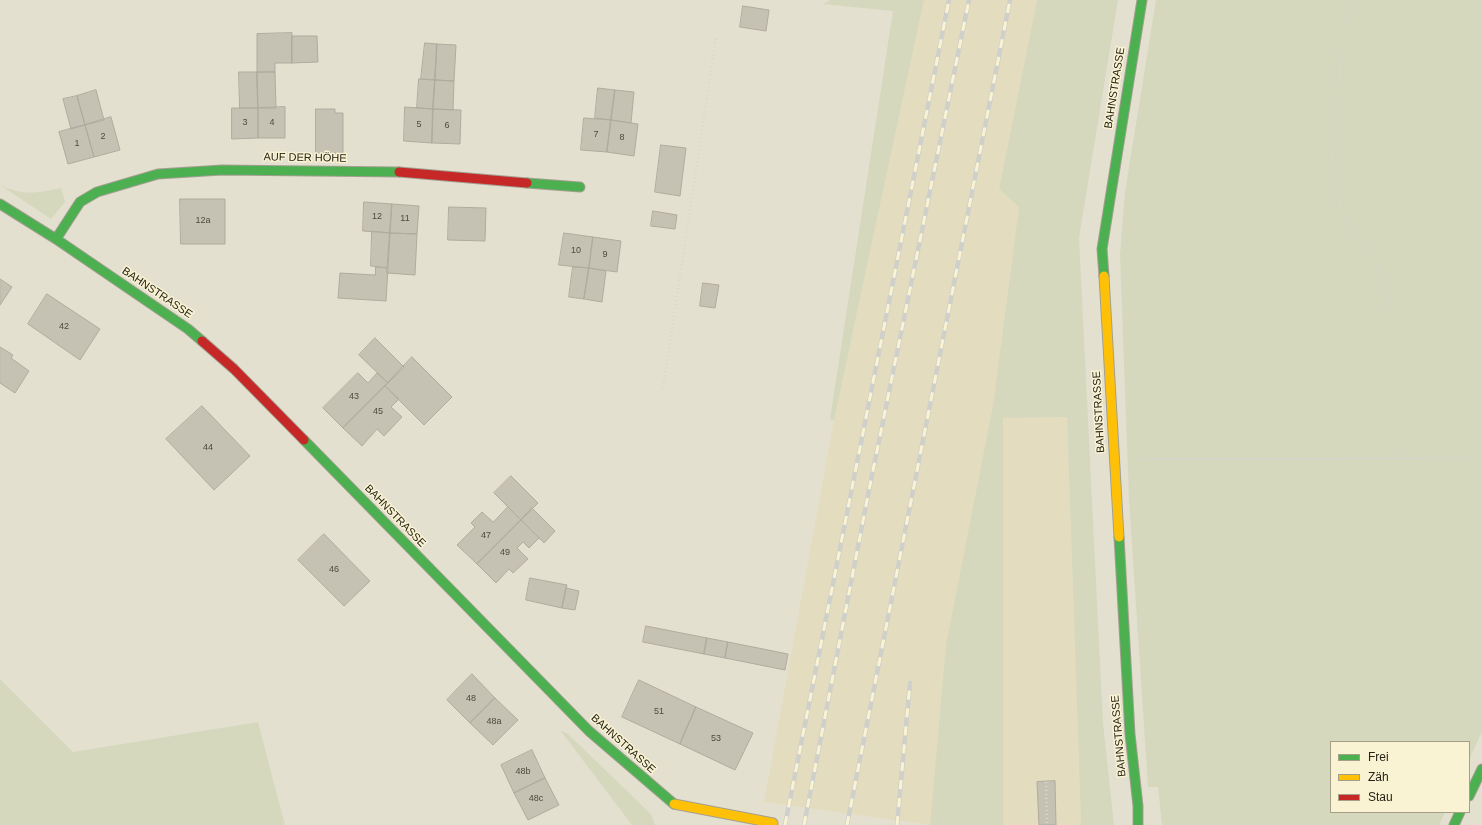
<!DOCTYPE html>
<html>
<head>
<meta charset="utf-8">
<style>
  body { margin:0 }
  #map { position:relative; width:1482px; height:825px; overflow:hidden; background:#e4e0cf; font-family:Helvetica,sans-serif }
  canvas { display:block }
  .legend { position:absolute; left:1330px; top:741px; width:140px; height:72px; box-sizing:border-box; background:#faf3d3; border:1px solid #a59f87; margin:0; padding:5px 7px; list-style:none; font-size:12px; color:#252216 }
  .legend li { display:flex; align-items:center; gap:8px; height:20px }
  .legend b { width:20px; border:1px solid #a59f87 }
</style>
</head>
<body>
<div id="map">
<canvas width="1482" height="825"></canvas>
<ul class="legend">
<li><b style="height:5px;background:#4caf50"></b>Frei</li>
<li><b style="height:5px;background:#ffc107"></b>Zäh</li>
<li><b style="height:5px;background:#c62828"></b>Stau</li>
</ul>
</div>
<script>
const c = document.querySelector('canvas').getContext('2d');
c.lineJoin = 'round';
function fill(path, color) { c.fillStyle = color; c.fill(path, 'evenodd'); }
function strokePath(path, color, width, dash) { c.strokeStyle = color; c.lineWidth = width; c.lineCap = dash ? 'butt' : 'round'; c.setLineDash(dash || []); c.stroke(path); }
function drawText(font, color, halo, rows, align = 'center') {
  c.font = font + ' Helvetica,sans-serif'; c.lineWidth = 3; c.setLineDash([]); c.textBaseline = 'middle'; c.strokeStyle = halo; c.fillStyle = color; for (const [text, x, y, turn = 0] of rows) {
    c.save(); c.translate(x, y); c.rotate((+turn || 0) * Math.PI / 180); c.textAlign = isNaN(turn) ? turn : align; if (halo) c.strokeText(text, 0, 0); c.fillText(text, 0, 0); c.restore();
  }
}
fill(new Path2D(`
  M924 0H1037L999 189 1019 206 993 405 946 644 930 825 764 802 834 420Z
  M1067 417 1081 825H1003V418Z`), '#e3dcbf');
fill(new Path2D(`
  M830 0H924L834 420 830 419 893 11 823 4Z
  M1037 0H1118L1079 238 1103 723 1114 825H1081L1067 417 1003 418V825H930L946 644 993 405 1019 207 999 189Z
  M1156 0H1482V732L1469 760V742H1331V812H1445L1439 825H1162L1158 787H1148L1129 499 1120 255 1125 192Z
  M0 185C23 196 37 193 61 188L65 202 51 219Z
  M0 679 73 752 258 722 285 825H0Z
  M560 730 568 734 651 814 655 825H632Z`), '#d6d8bd');
const building = new Path2D(`
  M743 6 769 10 766 31 740 27Z
  M292 33V63H275V72H257V34Z
  M292 36H317L318 62 292 63Z
  M425 43 437 44 435 80 421 79Z
  M437 44 456 45 454 81 435 80Z
  M239 72H257L258 108H240Z
  M257 72H275L276 108H258Z
  M419 79 435 80 433 109 417 108Z
  M435 80 454 81 453 110 433 109Z
  M598 88 615 90 611 120 595 118Z
  M96 90 104 120 85 125 77 96Z
  M615 90 634 92 631 123 611 120Z
  M77 96 85 125 71 129 63 99Z
  M285 107V138H258V108Z
  M405 107 433 109 432 143 404 141Z
  M232 108H258V138L232 139Z
  M316 109H335V113H343V153H316Z
  M433 109 461 110 460 144 432 143Z
  M111 117 120 150 94 157 85 125Z
  M584 118 611 120 607 152 581 150Z
  M611 120 638 124 634 156 607 152Z
  M85 125 94 157 68 164 59 132Z
  M661 145 686 148 680 196 655 192Z
  M180 199H225V244H181Z
  M364 202 392 204 390 233 363 231Z
  M392 204 419 206 417 234 390 233Z
  M449 207 486 208 485 241 448 240Z
  M653 211 677 215 675 229 651 226Z
  M372 231 390 233 388 268 371 266Z
  M390 233 417 234 415 275 387 273Z
  M564 233 593 237 589 268 559 265Z
  M593 237 621 241 617 272 589 268Z
  M376 267 388 268 386 301 338 298 340 273 375 275Z
  M573 267 589 268 584 299 569 297Z
  M589 268 606 271 602 302 584 299Z
  M0 279 12 287 0 305Z
  M703 283 719 285 715 308 700 306Z
  M47 294 100 329 80 360 28 324Z
  M375 338 404 367 388 383 359 355Z
  M0 347 13 355 11 358 29 371 15 393 0 383Z
  M412 357 452 397 424 425 385 386Z
  M358 373 368 383 377 373 388 383 343 428 323 408Z
  M385 386 399 399 391 407 402 417 384 436 377 429 362 446 343 428Z
  M202 406 250 456 214 490 166 439Z
  M511 476 538 503 521 520 494 493Z
  M508 507 521 520 477 564 457 545 475 527 471 523 482 512 493 522Z
  M532 508 555 531 544 543 521 520Z
  M521 520 539 538 529 548 523 542 517 548 528 559 513 573 509 569 496 583 477 564Z
  M324 534 370 581 344 606 298 560Z
  M530 578 567 585 562 608 526 600Z
  M566 588 579 591 575 610 562 608Z
  M646 626 707 638 704 654 643 642Z
  M707 638 728 642 725 658 704 654Z
  M728 642 788 654 785 670 725 658Z
  M472 674 495 698 470 723 447 700Z
  M639 680 696 707 680 744 622 717Z
  M495 698 518 720 493 745 470 723Z
  M696 707 753 733 735 770 680 744Z
  M532 750 545 778 514 793 501 765Z
  M545 778 559 805 528 820 514 793Z
  M1055 781 1056 825H1039L1037 782Z`);
fill(building, '#c5c2b4');
strokePath(building, '#afab9e', 1);
const fast = new Path2D(`
  M527 183 580 187
  M0 204 56 239 188 329 202 341
  M56 239 80 202 97 192 158 174 222 170 399 172
  M1104 276 1102 249 1142 0
  M304 440 589 731 674 804
  M1119 537 1130 734 1138 806V825
  M1469 796 1482 769
  M1454 825 1460 812`);
const slow = new Path2D(`
  M1104 276 1119 537
  M674 804 773 823`);
const jam = new Path2D(`
  M399 172 527 183
  M202 341 234 369 304 440`);
strokePath(fast, '#a39f92', 11);
strokePath(slow, '#a39f92', 11);
strokePath(jam, '#a39f92', 11);
strokePath(new Path2D(`
  M1347 0 1332 158 1335 189 1346 219 1372 256 1383 276 1390 298 1393 459
  M663 388 716 38
  M1140 459 1470 458
  M1046 782 1047 825`), '#d8d7d2', 2.5, [1, 3]);
strokePath(fast, '#4caf50', 9);
strokePath(slow, '#ffc107', 9);
strokePath(jam, '#c62828', 9);
const rail = new Path2D(`
  M785 825 949 0
  M804 825 869 490 969 0
  M847 825 1010 0
  M897 825 910 683`);
strokePath(rail, '#d0d0cb', 4.5);
strokePath(rail, '#faf3d3', 3, [9]);
drawText('9px', '#4d4a3e', null, [
  ["3",245,123],
  ["4",272,123],
  ["5",419,125],
  ["6",447,126],
  ["7",596,135],
  ["2",103,137],
  ["8",622,138],
  ["1",77,144],
  ["12",377,217],
  ["11",405,219],
  ["12a",203,221],
  ["10",576,251],
  ["9",605,255],
  ["42",64,327],
  ["43",354,397],
  ["45",378,412],
  ["44",208,448],
  ["47",486,536],
  ["49",505,553],
  ["46",334,570],
  ["48",471,699],
  ["51",659,712],
  ["48a",494,722],
  ["53",716,739],
  ["48b",523,772],
  ["48c",536,799]
]);
drawText('11px', '#252216', '#faf3d3', [
  ["BAHNSTRASSE",1115,88,-81],
  ["AUF DER HÖHE",305,158,1],
  ["BAHNSTRASSE",157,293,34],
  ["BAHNSTRASSE",1099,412,-93],
  ["BAHNSTRASSE",395,516,46],
  ["BAHNSTRASSE",1119,736,-95],
  ["BAHNSTRASSE",623,744,42]
]);
</script>
</body>
</html>
